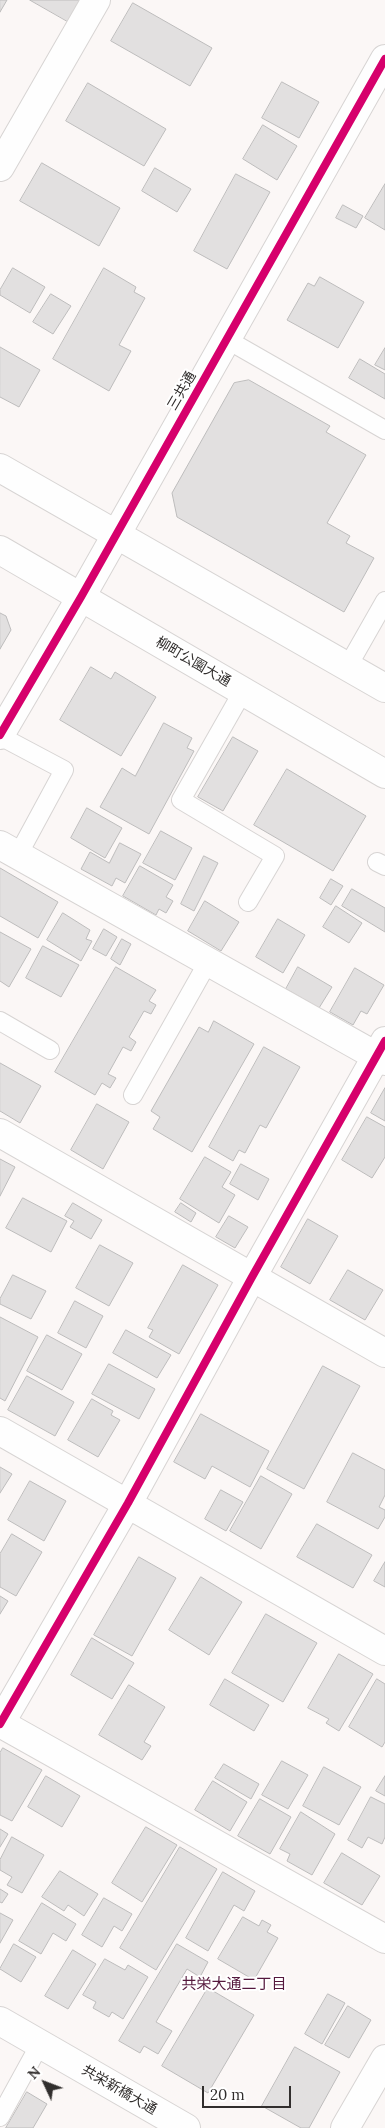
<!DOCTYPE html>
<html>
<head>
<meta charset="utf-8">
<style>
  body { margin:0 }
  #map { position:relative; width:385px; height:2128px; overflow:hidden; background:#fbf7f6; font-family:Lora,serif }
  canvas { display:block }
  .north { position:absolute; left:20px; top:2058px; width:50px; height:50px; -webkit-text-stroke:4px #fff; paint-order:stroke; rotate:313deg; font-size:14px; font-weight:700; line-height:20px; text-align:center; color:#312e2d }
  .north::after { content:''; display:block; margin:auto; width:18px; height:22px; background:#312e2d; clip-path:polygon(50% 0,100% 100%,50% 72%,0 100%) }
  .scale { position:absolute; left:202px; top:2086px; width:89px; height:22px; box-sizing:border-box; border:2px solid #312e2d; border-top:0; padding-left:6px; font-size:15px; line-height:18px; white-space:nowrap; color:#312e2d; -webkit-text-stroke:4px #fff; paint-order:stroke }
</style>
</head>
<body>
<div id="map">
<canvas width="385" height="2128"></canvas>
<div class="north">N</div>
<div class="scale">20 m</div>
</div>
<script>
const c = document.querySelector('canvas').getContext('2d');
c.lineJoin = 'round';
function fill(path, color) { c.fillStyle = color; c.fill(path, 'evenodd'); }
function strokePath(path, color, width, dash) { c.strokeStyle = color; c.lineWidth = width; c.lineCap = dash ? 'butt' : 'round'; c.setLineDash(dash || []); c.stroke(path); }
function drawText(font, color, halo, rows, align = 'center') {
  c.font = font + ' Lora,"Noto Sans JP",serif'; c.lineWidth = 4; c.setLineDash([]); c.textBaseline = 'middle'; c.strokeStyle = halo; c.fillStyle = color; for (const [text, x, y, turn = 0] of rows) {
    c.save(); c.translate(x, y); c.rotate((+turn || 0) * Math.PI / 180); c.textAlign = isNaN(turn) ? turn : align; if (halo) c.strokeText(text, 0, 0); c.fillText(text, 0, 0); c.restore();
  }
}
const building = new Path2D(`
  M0 0H7L0 12Z
  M30 0H82L69 22Z
  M133 3 212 48 190 86 111 41Z
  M282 82 319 102 299 138 262 118Z
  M88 83 166 129 144 166 66 121Z
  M263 125 297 146 277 180 243 159Z
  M42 163 120 208 99 246 20 201Z
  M155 168 191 189 177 212 142 191Z
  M236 174 270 192 227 269 194 251Z
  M385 184V230L365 218Z
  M343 205 363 216 356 228 336 218Z
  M13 268 45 287 30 313 0 295V290Z
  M104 268 136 287 134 292 145 298 119 345 131 351 109 391 53 359Z
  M320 277 364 302 338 348 287 320 308 283 314 286Z
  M51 294 71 306 53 334 33 322Z
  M0 347 40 370 19 407 0 397Z
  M385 348V370L375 365Z
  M360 359 385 374V399L349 378Z
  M249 380 330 426 326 432 366 455 327 523 350 536 346 543 374 558 344 612 177 517 172 493 234 383Z
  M0 613 6 616 11 630 0 649Z
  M91 667 111 679 115 672 156 697 121 756 60 720Z
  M164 723 192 738 187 748 194 751 149 834 100 807 122 768 135 776Z
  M233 737 258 751 223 811 198 797Z
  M287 769 366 816 333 871 254 825Z
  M87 808 122 828 105 858 71 838Z
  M161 831 192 848 175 880 143 863Z
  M120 843 141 854 125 883 116 878 112 886 81 869 90 852 109 863Z
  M204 856 218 863 194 911 181 904Z
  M140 866 173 885 166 897 173 901 166 913 159 909 156 915 123 896Z
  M0 868 58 902 38 938 0 916Z
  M331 879 343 886 331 905 320 898Z
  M352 889 385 908V932L342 906Z
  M205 901 239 922 221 951 188 931Z
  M336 906 362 923 349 943 323 927Z
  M63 913 90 930 86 939 92 941 81 961 47 940Z
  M278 919 305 935 283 973 256 957Z
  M104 929 117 937 106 956 93 949Z
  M0 932 31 949 9 987 0 981Z
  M122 939 131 944 120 965 111 959Z
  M43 946 79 965 61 997 26 978Z
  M116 967 156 990 149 1001 156 1005 151 1014 144 1011 129 1037 136 1042 131 1051 123 1047 108 1074 116 1078 110 1088 102 1083 95 1095 55 1072Z
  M298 967 332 987 319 1008 286 989Z
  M355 968 384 985 367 1014 361 1011 353 1025 330 1012Z
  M214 1021 254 1044 192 1152 153 1129 160 1117 151 1111 199 1027 208 1032Z
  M264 1047 300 1067 266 1128 260 1125 245 1153 239 1150 233 1161 209 1147Z
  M0 1063 41 1086 20 1123 0 1111Z
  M385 1088V1121L371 1113Z
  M97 1104 129 1122 103 1169 71 1150Z
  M367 1117 385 1127V1157L372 1178 342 1160Z
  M205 1157 231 1172 222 1187 235 1195 219 1223 180 1199Z
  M0 1159 15 1167 0 1196Z
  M241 1164 269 1179 258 1200 230 1184Z
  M23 1198 67 1221 51 1252 6 1228Z
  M73 1203 102 1220 91 1239 70 1227 74 1221 65 1216Z
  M181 1203 196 1213 191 1222 175 1212Z
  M229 1216 248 1227 235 1248 216 1237Z
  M308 1219 338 1236 310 1284 281 1267Z
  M100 1245 133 1263 109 1306 76 1288Z
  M183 1265 218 1285 179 1354 149 1337 153 1330 148 1328Z
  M348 1270 383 1290 365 1320 330 1300Z
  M13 1275 46 1291 31 1319 0 1304V1299Z
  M75 1301 103 1316 86 1348 58 1333Z
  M0 1317 38 1337 5 1401 0 1398Z
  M126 1330 171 1355 157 1378 113 1353Z
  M47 1335 82 1354 62 1390 27 1371Z
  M109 1364 155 1389 139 1419 92 1394Z
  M323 1366 360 1386 304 1489 267 1469Z
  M27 1376 74 1402 55 1436 8 1410Z
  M92 1399 113 1411 111 1415 120 1420 98 1457 68 1440Z
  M201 1414 269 1451 250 1487 212 1466 205 1479 174 1462Z
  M353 1453 385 1470V1495L379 1507 385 1510V1517L378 1529 327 1502Z
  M0 1467 12 1474 0 1493Z
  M261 1476 292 1494 261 1549 230 1531Z
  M30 1481 66 1501 44 1541 8 1520Z
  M221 1490 243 1502 226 1531 205 1519Z
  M317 1524 372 1555 353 1588 297 1557Z
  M12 1534 42 1552 16 1596 0 1587V1554Z
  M139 1557 176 1578 132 1656 94 1635Z
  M385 1562V1587L374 1581Z
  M201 1577 242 1602 209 1655 169 1630Z
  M0 1596 8 1601 0 1614Z
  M266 1614 317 1643 283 1702 232 1673Z
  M92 1638 134 1663 112 1699 71 1675Z
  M339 1654 373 1674 339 1731 326 1723 329 1719 308 1708Z
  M225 1679 269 1705 254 1731 210 1705Z
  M377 1679 385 1684V1742L382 1747 349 1727Z
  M129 1685 165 1707 144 1742 151 1746 142 1760 99 1735Z
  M3 1748 42 1770 12 1821 0 1815V1753Z
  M282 1761 308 1775 288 1809 262 1795Z
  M224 1764 259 1784 251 1799 215 1778Z
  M324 1767 361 1787 339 1825 303 1806Z
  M46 1776 80 1796 62 1827 28 1807Z
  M385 1776V1796L376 1791Z
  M213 1781 247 1802 230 1831 195 1810Z
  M371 1797 385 1804V1837L382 1844 368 1837 362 1848 348 1840Z
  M260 1799 291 1817 270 1854 238 1836Z
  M301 1812 335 1834 312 1875 287 1861 290 1854 280 1849Z
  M146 1827 177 1845 142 1902 112 1883Z
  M0 1829 8 1834 0 1847Z
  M12 1837 44 1855 22 1893 7 1885 12 1877 0 1870V1860Z
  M180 1847 217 1869 156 1970 120 1948Z
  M342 1853 380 1876 362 1905 324 1883Z
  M60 1871 98 1894 84 1916 68 1905 64 1911 42 1897Z
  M223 1872 255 1891 244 1911 234 1905 208 1951 186 1938Z
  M0 1889 8 1894 2 1903 0 1902Z
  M104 1898 132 1914 122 1931 114 1926 102 1947 82 1935Z
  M42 1903 76 1924 66 1941 53 1933 41 1954 19 1941Z
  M0 1913 13 1920 0 1943Z
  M243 1917 259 1926 262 1920 271 1925 267 1932 278 1938 254 1980 218 1959Z
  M14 1944 36 1957 21 1982 0 1969Z
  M177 1944 208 1962 200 1977 187 1969 156 2022 172 2031 158 2054 144 2046 140 2053 119 2041Z
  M73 1950 96 1964 68 2009 45 1996Z
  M105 1959 125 1970 128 1965 148 1977 123 2019 112 2012 109 2017 93 2008 96 2002 83 1995Z
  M208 1988 254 2015 208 2093 162 2066Z
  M328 1994 345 2003 322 2044 305 2034Z
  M348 2006 371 2020 349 2058 325 2045Z
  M295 2047 340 2072 309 2128H301L262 2106Z
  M27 2092 47 2104 33 2128H6Z`);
fill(building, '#e2e0e0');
strokePath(building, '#bdbcbc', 1);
const lane = new Path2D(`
  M226 339 385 430
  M348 666 385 601
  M243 691 181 800 275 856 248 902
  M0 736 64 770 18 855
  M377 862 385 866
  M0 1021 50 1050
  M133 1095 208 962
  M0 2117 40 2044`);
const street = new Path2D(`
  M0 167 96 0
  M0 845 385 1061
  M0 1133 385 1353
  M0 1431 385 1651
  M0 1723 385 1939
  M0 1724 128 1503 252 1277 385 1041
  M345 2128 385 2059`);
const secondary = new Path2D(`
  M0 468 385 688
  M0 550 385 774
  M0 735 81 597 385 59
  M0 2021 186 2128`);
strokePath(lane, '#d7d4d3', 20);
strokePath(street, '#d7d4d3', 30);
strokePath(secondary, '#d7d4d3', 30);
strokePath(lane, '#fefefe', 18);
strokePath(street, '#fefefe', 28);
strokePath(secondary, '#fefefe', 28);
strokePath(new Path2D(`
  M0 735 81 597 385 59
  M0 1724 128 1503 252 1277 385 1041`), '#d6006c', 8);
drawText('14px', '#312e2d', '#fff', [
  ["三共通",182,391,-60],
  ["柳町公園大通",193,662,30],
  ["共栄新橋大通",119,2090,30]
]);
drawText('15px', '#55183d', '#fff', [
  ["共栄大通二丁目",234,1985]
]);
</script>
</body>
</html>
